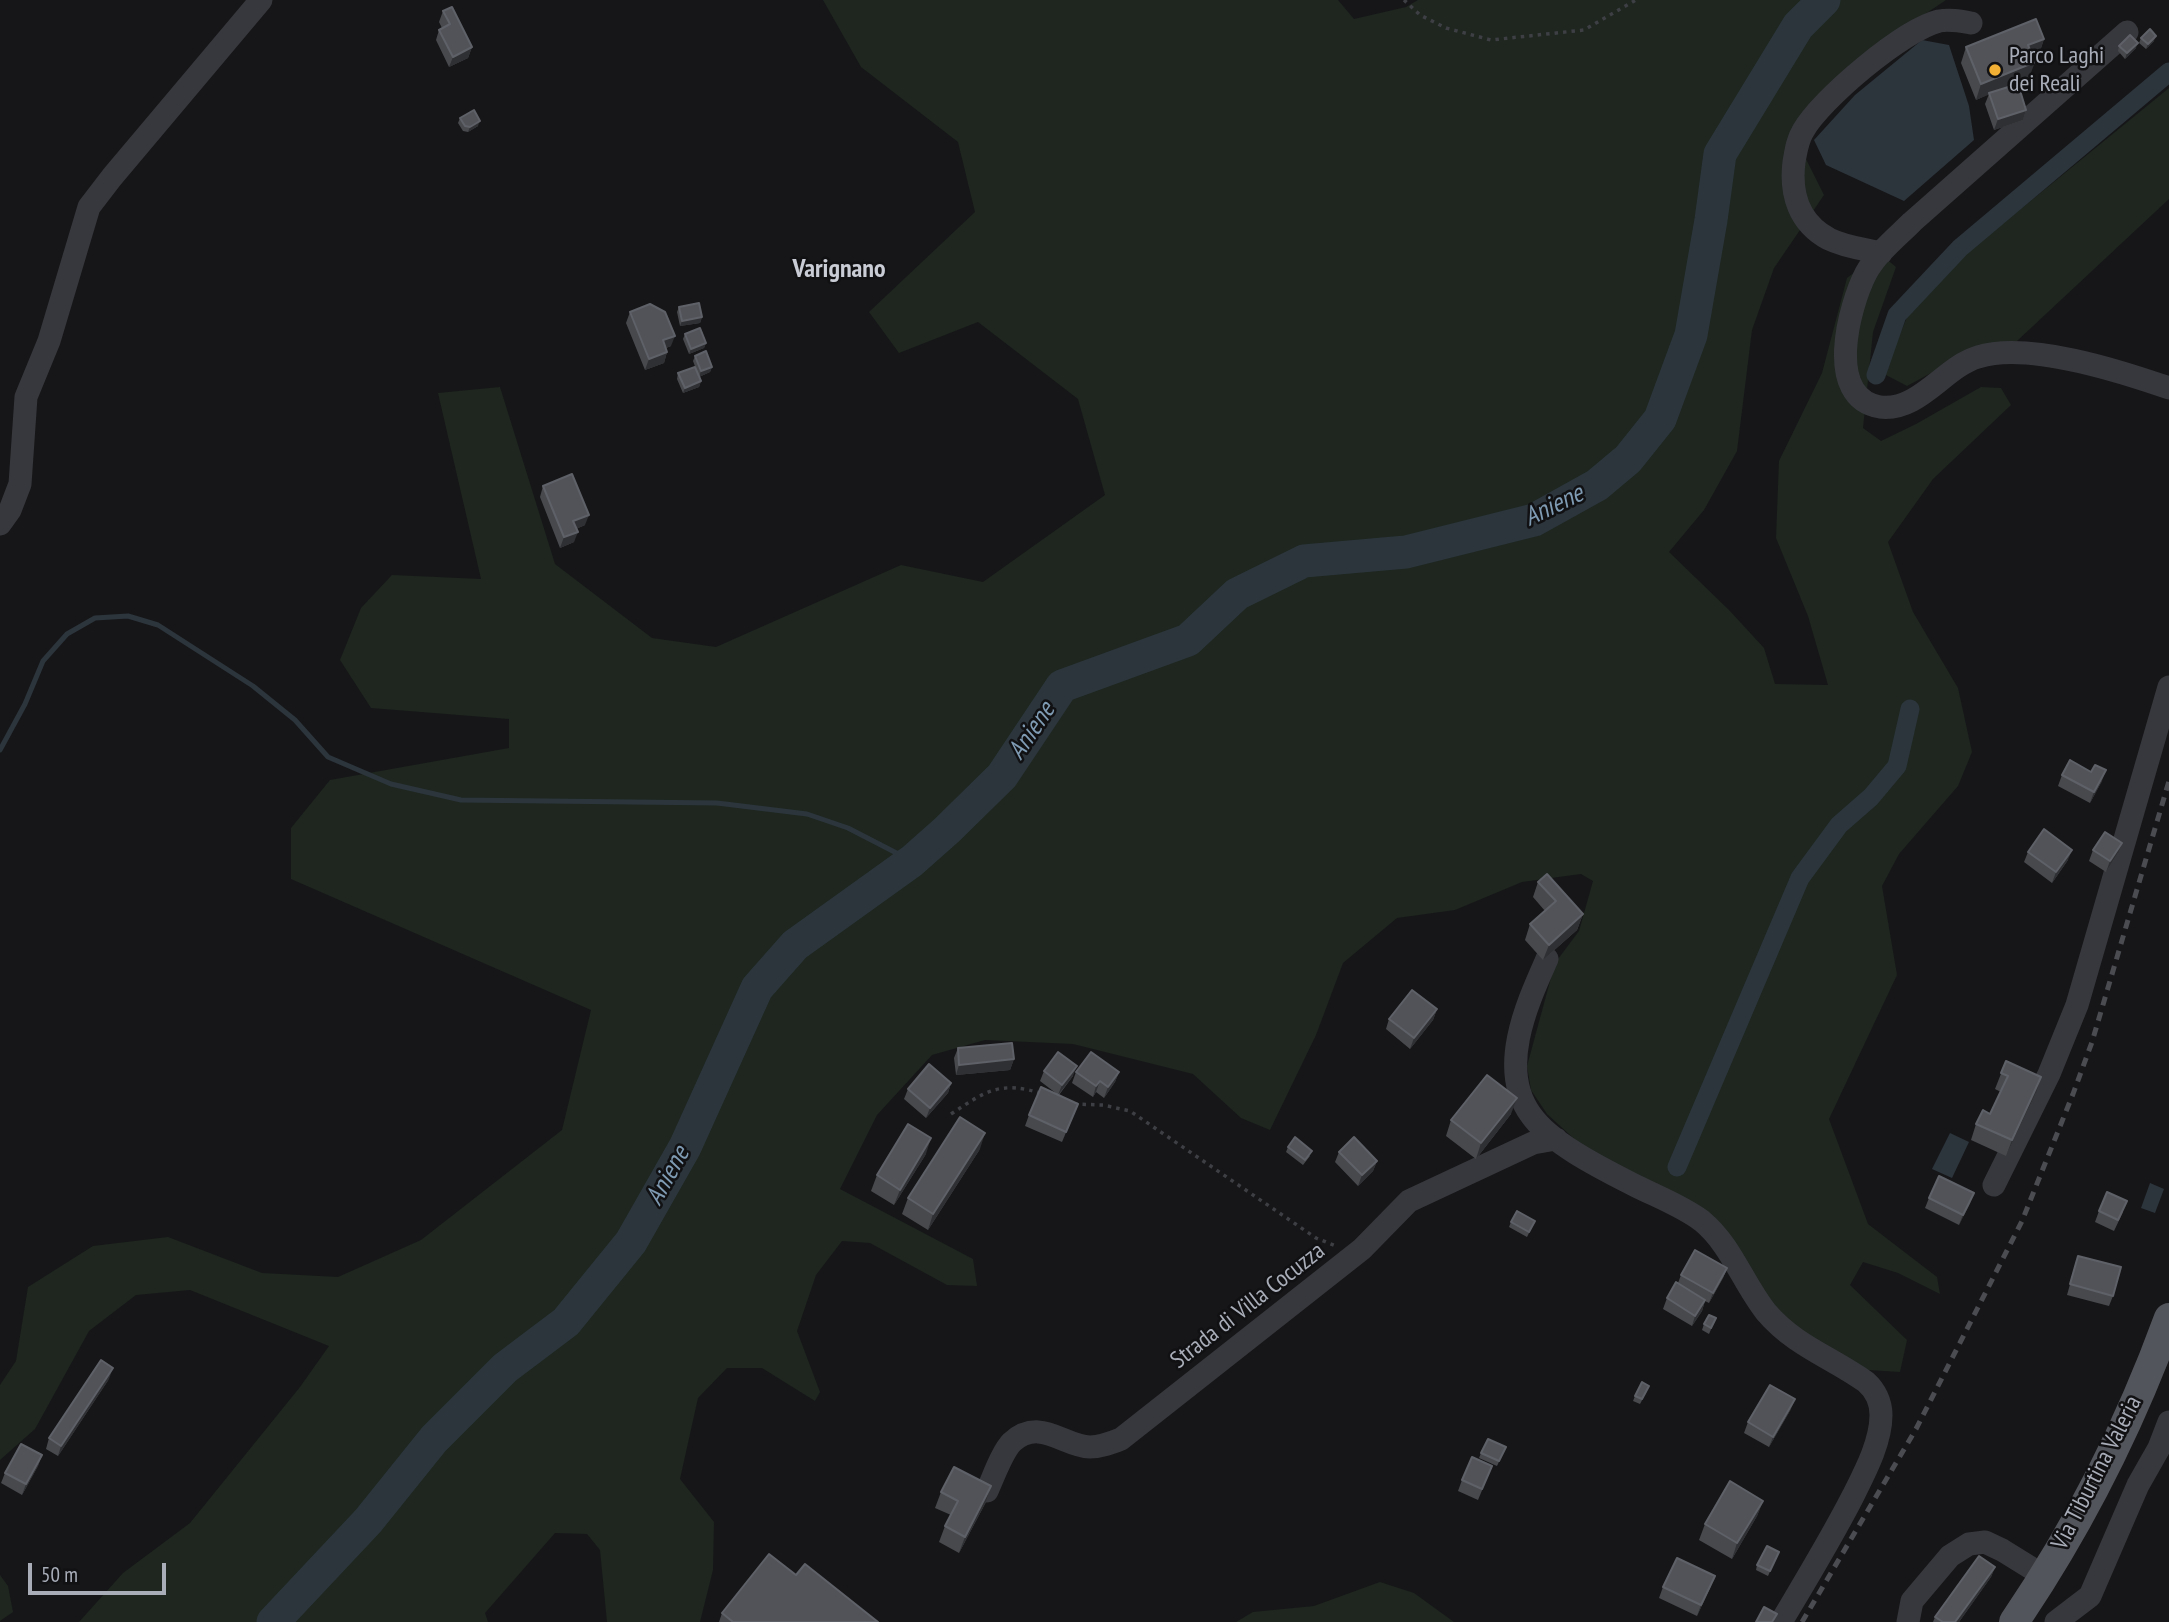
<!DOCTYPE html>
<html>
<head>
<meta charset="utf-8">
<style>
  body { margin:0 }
  #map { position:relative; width:2169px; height:1622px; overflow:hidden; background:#161618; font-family:"PT Sans Narrow",sans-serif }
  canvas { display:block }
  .scale { position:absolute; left:28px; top:1563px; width:138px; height:32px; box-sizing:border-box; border:4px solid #a8adb8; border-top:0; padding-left:9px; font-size:21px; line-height:24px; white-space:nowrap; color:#a8adb8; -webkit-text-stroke:5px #111113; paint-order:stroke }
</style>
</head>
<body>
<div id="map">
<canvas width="2169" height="1622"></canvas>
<div class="scale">50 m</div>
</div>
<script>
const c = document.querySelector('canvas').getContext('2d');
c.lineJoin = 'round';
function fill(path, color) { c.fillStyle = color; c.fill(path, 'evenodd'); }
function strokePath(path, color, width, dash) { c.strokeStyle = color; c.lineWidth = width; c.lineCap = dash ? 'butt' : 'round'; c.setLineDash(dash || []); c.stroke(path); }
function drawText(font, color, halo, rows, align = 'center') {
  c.font = font + ' "PT Sans Narrow",sans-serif'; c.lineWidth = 5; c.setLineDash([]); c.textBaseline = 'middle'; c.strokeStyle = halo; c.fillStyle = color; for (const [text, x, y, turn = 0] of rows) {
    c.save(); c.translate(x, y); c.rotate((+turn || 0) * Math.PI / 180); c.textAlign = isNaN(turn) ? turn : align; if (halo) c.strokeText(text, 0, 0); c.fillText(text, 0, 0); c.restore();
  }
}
fill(new Path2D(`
  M823 0H1338L1354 19 1406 7 1418 0H1946L1854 62 1794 135 1824 195 1774 268 1752 330 1737 451 1704 510 1669 552 1729 610 1764 648 1775 684 1828 685 1808 616 1776 538 1779 461 1822 373 1847 278 1879 253 1896 267 1873 332 1863 428 1881 441 1916 424 1981 387 2001 388 2011 405 1933 479 1888 542 1913 612 1958 688 1972 752 1958 786 1899 854 1882 886 1897 975 1829 1119 1868 1224 1937 1277 1940 1294 1898 1273 1863 1262 1850 1285 1907 1340 1900 1372 1852 1369 1785 1323 1726 1236 1593 1156 1547 1114 1531 1090 1527 1066 1555 963 1579 931 1593 881 1581 874 1522 882 1455 910 1397 918 1343 963 1316 1035 1270 1130 1241 1118 1193 1074 1073 1044 985 1040 932 1055 877 1115 840 1189 973 1259 977 1286 947 1285 870 1243 842 1241 816 1275 797 1331 820 1392 815 1401 762 1368H727L698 1398 680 1479 714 1522 713 1570 700 1622H607L600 1550 587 1534 555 1533 485 1613 488 1622H79L123 1573 190 1523 300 1387 329 1346 190 1290 136 1295 89 1331 35 1429 0 1460V1385L16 1361 28 1287 93 1246 168 1237 262 1273 338 1277 421 1240 562 1130 591 1010 291 879V828L330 780 509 748V719L371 708 340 660 361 608 392 575 481 579 438 393 500 387 555 564 652 638 716 647 901 565 983 582 1105 495 1078 399 978 322 899 353 869 312 975 212 958 142 861 67Z
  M2169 88V199L2017 341 1981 346 1907 386 1884 374 1907 317 1968 252Z
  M0 1575 8 1586 13 1612 0 1621Z
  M1380 1582 1414 1593 1454 1622H1236L1253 1612 1314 1606Z`), '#1e261f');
fill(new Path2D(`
  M1922 40 1949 45 1969 106 1974 140 1904 201 1826 165 1814 140 1855 95Z
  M1950 1133 1969 1142 1952 1178 1932 1169Z
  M2150 1183 2164 1189 2155 1213 2141 1208Z`), '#2c353c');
strokePath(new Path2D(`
  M0 750 25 704 43 661 67 634 95 618 128 616 158 625 253 686 295 720 328 757 391 784 461 800 717 803 807 814 848 828 912 861`), '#2c353c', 5);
strokePath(new Path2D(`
  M1876 375 1897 315 1960 248 2169 72
  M1677 1167 1800 878 1839 825 1871 797 1897 766 1910 709`), '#2c353c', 19);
strokePath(new Path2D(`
  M273 1622 368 1521 434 1439 505 1368 566 1322 631 1242 685 1147 757 988 795 945 912 861 947 830 1002 776 1062 686 1188 640 1237 594 1304 561 1406 552 1534 520 1597 485 1628 459 1660 419 1691 335 1711 220 1720 154 1798 26 1824 0`), '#2c353c', 33);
strokePath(new Path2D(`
  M1404 0 1420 15 1446 28 1491 40 1584 30 1636 0
  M1074 1104 1103 1105 1130 1111 1316 1238 1336 1246
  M951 1114C986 1091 1000 1080 1043 1094`), '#3d3f44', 3.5, [3.5, 5]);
strokePath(new Path2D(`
  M2127 32 1912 222C1896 238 1877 253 1866 273 1849 306 1824 398 1880 407 1919 412 1944 367 1978 357 2028 341 2120 371 2169 388
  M1881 253C1864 249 1845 247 1829 239 1799 223 1790 194 1794 162 1796 151 1797 141 1803 131 1821 99 1903 30 1939 21 1950 19 1960 21 1971 23
  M0 524 10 510 20 484 26 397 49 341 89 207 112 177 261 0
  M1547 959C1527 1004 1497 1069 1531 1115 1551 1144 1605 1170 1636 1186 1658 1197 1682 1206 1702 1221 1731 1245 1743 1283 1766 1312 1795 1346 1831 1357 1866 1382 1875 1390 1881 1402 1881 1415 1881 1442 1865 1472 1853 1496 1831 1539 1806 1580 1781 1622
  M1994 1185 2049 1074 2077 1005 2169 687
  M987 1491C993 1478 1002 1452 1012 1442 1040 1417 1063 1446 1090 1447 1101 1447 1111 1443 1121 1439L1362 1249 1409 1201 1533 1143 1556 1139
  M1908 1622 1912 1601 1950 1556 1969 1544 1985 1542 2002 1550 2044 1576
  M2056 1622 2090 1596 2138 1485 2159 1448 2169 1422`), '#37383d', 23);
strokePath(new Path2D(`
  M2014 1622C2078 1528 2130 1425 2169 1318`), '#53555c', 30);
strokePath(new Path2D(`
  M1802 1622 1916 1429 2022 1221 2073 1094 2092 1042 2169 781`), '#4a4c52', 5, [9, 7]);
fill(new Path2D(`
  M443 11 472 47 468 58 449 67 436 40 439 30 442 28 439 22Z
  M2141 38 2154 41 2146 49 2139 43Z
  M2044 39 2039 54 2032 57 2029 78 2000 89 2026 110 2023 120 1994 130 1985 104 1989 94 1976 100 1961 63 1966 47Z
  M2119 46 2136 48 2125 59 2118 51Z
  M460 118 478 126 468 132 463 131 458 123Z
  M679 307 702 317 700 323 680 326 677 312Z
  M630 312 671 346 666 348 667 352 664 363 645 370 626 323Z
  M685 334 706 343 704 348 689 354 683 339Z
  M695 356 712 367 710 372 699 377 693 361Z
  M678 373 701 381 699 387 683 393 677 379Z
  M543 486 585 525 576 529 574 542 560 548 540 497Z
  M2062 775 2102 781 2090 803 2058 786Z
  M2093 850 2118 853 2106 872 2089 861Z
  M2028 852 2068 860 2052 883 2024 862Z
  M1538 882 1583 914 1577 930 1543 960 1525 940 1530 924 1545 911 1533 897Z
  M1437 1009 1433 1020 1410 1049 1386 1029 1389 1019Z
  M958 1048 1014 1059 1010 1070 956 1075 954 1058Z
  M2006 1061 2036 1093 2006 1156 1971 1140 1976 1124 1990 1114 2001 1092 1995 1089Z
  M1044 1071 1073 1076 1059 1095 1078 1104 1062 1142 1025 1126 1029 1115 1057 1094 1040 1081Z
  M1076 1072H1119L1115 1082 1104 1098 1096 1092 1093 1097 1072 1083Z
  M951 1083 948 1093 926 1118 904 1099 908 1089Z
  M1511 1114 1476 1159 1446 1136 1451 1120Z
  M1288 1147 1310 1156 1303 1165 1286 1152Z
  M980 1149 928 1230 902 1214 908 1198Z
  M1339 1152 1377 1161 1373 1171 1358 1186 1335 1162Z
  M926 1154 894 1205 871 1191 877 1175Z
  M1974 1193 1959 1225 1925 1208 1929 1198Z
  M2099 1211 2123 1212 2114 1231 2095 1222Z
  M1535 1221 1527 1237 1509 1227 1511 1222Z
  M2078 1256 2113 1296 2109 1306 2067 1295Z
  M1727 1268 1723 1278 1709 1303 1705 1301 1702 1311 1692 1326 1663 1309 1667 1298 1678 1283 1681 1275Z
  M1716 1318 1709 1334 1702 1330 1704 1324Z
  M109 1379 58 1456 46 1449 49 1438Z
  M1647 1391 1640 1404 1633 1401 1635 1396Z
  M1791 1409 1769 1447 1744 1433 1748 1422Z
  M1506 1447 1497 1466 1479 1458 1481 1453Z
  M42 1455 38 1466 22 1495 1 1483 5 1473Z
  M1488 1476 1478 1500 1458 1491 1462 1480Z
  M991 1486 986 1502 959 1553 939 1542 945 1526 951 1515 935 1508 941 1492Z
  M1763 1501 1757 1516 1732 1559 1699 1540 1705 1524Z
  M1779 1552 1768 1576 1756 1570 1757 1565Z
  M1995 1567 1991 1577 1959 1622H1933L1935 1617Z
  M796 1575 878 1622H719L722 1613Z
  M1711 1586 1697 1616 1659 1598 1663 1587Z`), '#47494d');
fill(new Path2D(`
  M2156 36 2154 41 2146 49 2148 44Z
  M2044 39 2039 54 2022 61 2028 45Z
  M2138 43 2136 48 2125 59 2127 53Z
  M472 47 468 58 449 67 453 57Z
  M2035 62 2029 78 1976 100 1981 84Z
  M2026 110 2023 120 1994 130 1998 119Z
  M480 121 478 126 468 132 470 127Z
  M702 317 700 323 680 326 682 321Z
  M675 336 671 346 659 351 663 340Z
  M706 343 704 348 689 354 691 349Z
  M667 352 664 363 645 370 649 359Z
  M712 367 710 372 699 377 701 371Z
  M701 381 699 387 683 393 685 388Z
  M589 515 585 525 569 532 573 521Z
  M578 532 574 542 560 548 564 537Z
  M2106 770 2102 781 2090 803 2094 792Z
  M2122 843 2118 853 2106 872 2110 861Z
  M2072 850 2068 860 2052 883 2056 872Z
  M1583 914 1577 930 1543 960 1549 945Z
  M1437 1009 1433 1020 1410 1049 1414 1038Z
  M1014 1059 1010 1070 956 1075 959 1065Z
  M1077 1066 1073 1076 1058 1095 1062 1085Z
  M1119 1072 1115 1082 1104 1098 1108 1087Z
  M2041 1077 2036 1093 2006 1156 2012 1140Z
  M1100 1081 1096 1092 1093 1097 1096 1086Z
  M951 1083 948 1093 926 1118 930 1108Z
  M1517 1098 1511 1114 1476 1159 1481 1143Z
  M985 1133 980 1149 928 1230 933 1214Z
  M931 1138 926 1154 894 1205 900 1190Z
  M1377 1161 1373 1171 1358 1186 1362 1175Z
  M1974 1193 1970 1204 1959 1225 1963 1215Z
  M1727 1268 1723 1278 1709 1303 1713 1293Z
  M1705 1300 1702 1311 1692 1326 1695 1316Z
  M113 1368 109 1379 58 1456 61 1446Z
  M1795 1399 1791 1409 1769 1447 1773 1437Z
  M42 1455 38 1466 22 1495 26 1484Z
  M991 1486 986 1502 959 1553 965 1537Z
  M1763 1501 1757 1516 1732 1559 1737 1543Z
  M1995 1567 1991 1577 1959 1622H1955Z
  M1715 1576 1711 1586 1697 1616 1701 1605Z`), '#2f3033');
const building = new Path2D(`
  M452 7 472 47 453 57 439 30 450 24 443 11Z
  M2036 19 2044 39 2028 45 2035 62 1981 84 1966 47Z
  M2150 29 2156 36 2148 44 2141 38Z
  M2130 35 2138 43 2127 53 2119 46Z
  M2018 84 2026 110 1998 119 1989 93Z
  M474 110 480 121 470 127 465 126 460 118Z
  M699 303 702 317 682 321 679 307Z
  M650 304 665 312 675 336 663 340 667 352 649 359 630 312Z
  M700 328 706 343 691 349 685 334Z
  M706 351 712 367 701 371 695 356Z
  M695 367 701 381 685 388 678 373Z
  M572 474 589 515 573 521 578 532 564 537 543 486Z
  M2070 760 2091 772 2095 765 2106 770 2094 792 2062 775Z
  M2044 829 2072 850 2056 872 2028 852Z
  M2105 832 2122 843 2110 861 2093 850Z
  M1547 874 1583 914 1549 945 1530 924 1556 901 1538 882Z
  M1412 990 1437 1009 1414 1038 1389 1019Z
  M1012 1043 1014 1059 959 1065 958 1048Z
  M1058 1052 1077 1066 1062 1085 1044 1071Z
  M1091 1052 1119 1072 1108 1087 1100 1081 1096 1086 1076 1072Z
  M2006 1061 2041 1077 2012 1140 1976 1124 1983 1110 1990 1114 2008 1076 2001 1073Z
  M929 1064 951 1083 930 1108 908 1089Z
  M1487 1075 1517 1098 1481 1143 1451 1120Z
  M1041 1087 1078 1104 1066 1132 1029 1115Z
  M960 1117 985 1133 933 1214 908 1198Z
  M908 1124 931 1138 900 1190 877 1175Z
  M1295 1137 1312 1151 1305 1160 1288 1147Z
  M1354 1137 1377 1161 1362 1175 1339 1152Z
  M1939 1176 1974 1193 1963 1215 1929 1198Z
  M2107 1192 2127 1201 2118 1220 2099 1211Z
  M1517 1211 1535 1221 1529 1232 1511 1222Z
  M1695 1250 1727 1268 1713 1293 1681 1275Z
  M2078 1256 2121 1267 2113 1296 2070 1284Z
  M1676 1282 1705 1300 1695 1316 1667 1298Z
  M1709 1315 1716 1318 1711 1328 1704 1324Z
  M101 1360 113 1368 61 1446 49 1438Z
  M1642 1382 1649 1386 1642 1399 1635 1396Z
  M1770 1385 1795 1399 1773 1437 1748 1422Z
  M1488 1439 1506 1447 1499 1461 1481 1453Z
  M21 1444 42 1455 26 1484 5 1473Z
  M1472 1457 1492 1466 1482 1489 1462 1480Z
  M954 1467 991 1486 965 1537 945 1526 958 1501 941 1492Z
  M1730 1481 1763 1501 1737 1543 1705 1524Z
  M1767 1546 1779 1552 1770 1571 1757 1565Z
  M769 1554 796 1575 805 1564 878 1622H733L722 1613Z
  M1979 1556 1995 1567 1955 1622H1943L1935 1617Z
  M1677 1558 1715 1576 1701 1605 1663 1587Z
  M1764 1607 1777 1614 1772 1622H1756Z`);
fill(building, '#525359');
strokePath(building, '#5f6168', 2);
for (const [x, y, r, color] of [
  [1995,70,7,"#f2b134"]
]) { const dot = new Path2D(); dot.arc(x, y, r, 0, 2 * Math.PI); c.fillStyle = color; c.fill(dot); strokePath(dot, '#111113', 2.5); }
drawText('24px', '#a8adb8', '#111113', [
  ["Parco Laghi",2009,56],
  ["dei Reali",2009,84]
], 'left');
drawText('24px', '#a8adb8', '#111113', [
  ["Strada di Villa Cocuzza",1248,1306,-38],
  ["Via Tiburtina Valeria",2097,1473,-63]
]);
drawText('bold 26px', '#c9ccd4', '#111113', [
  ["Varignano",839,270]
]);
drawText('italic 26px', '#7f9bb3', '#111113', [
  ["Aniene",1554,506,-26],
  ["Aniene",1032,731,-56],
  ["Aniene",668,1176,-61]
]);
</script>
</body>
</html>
